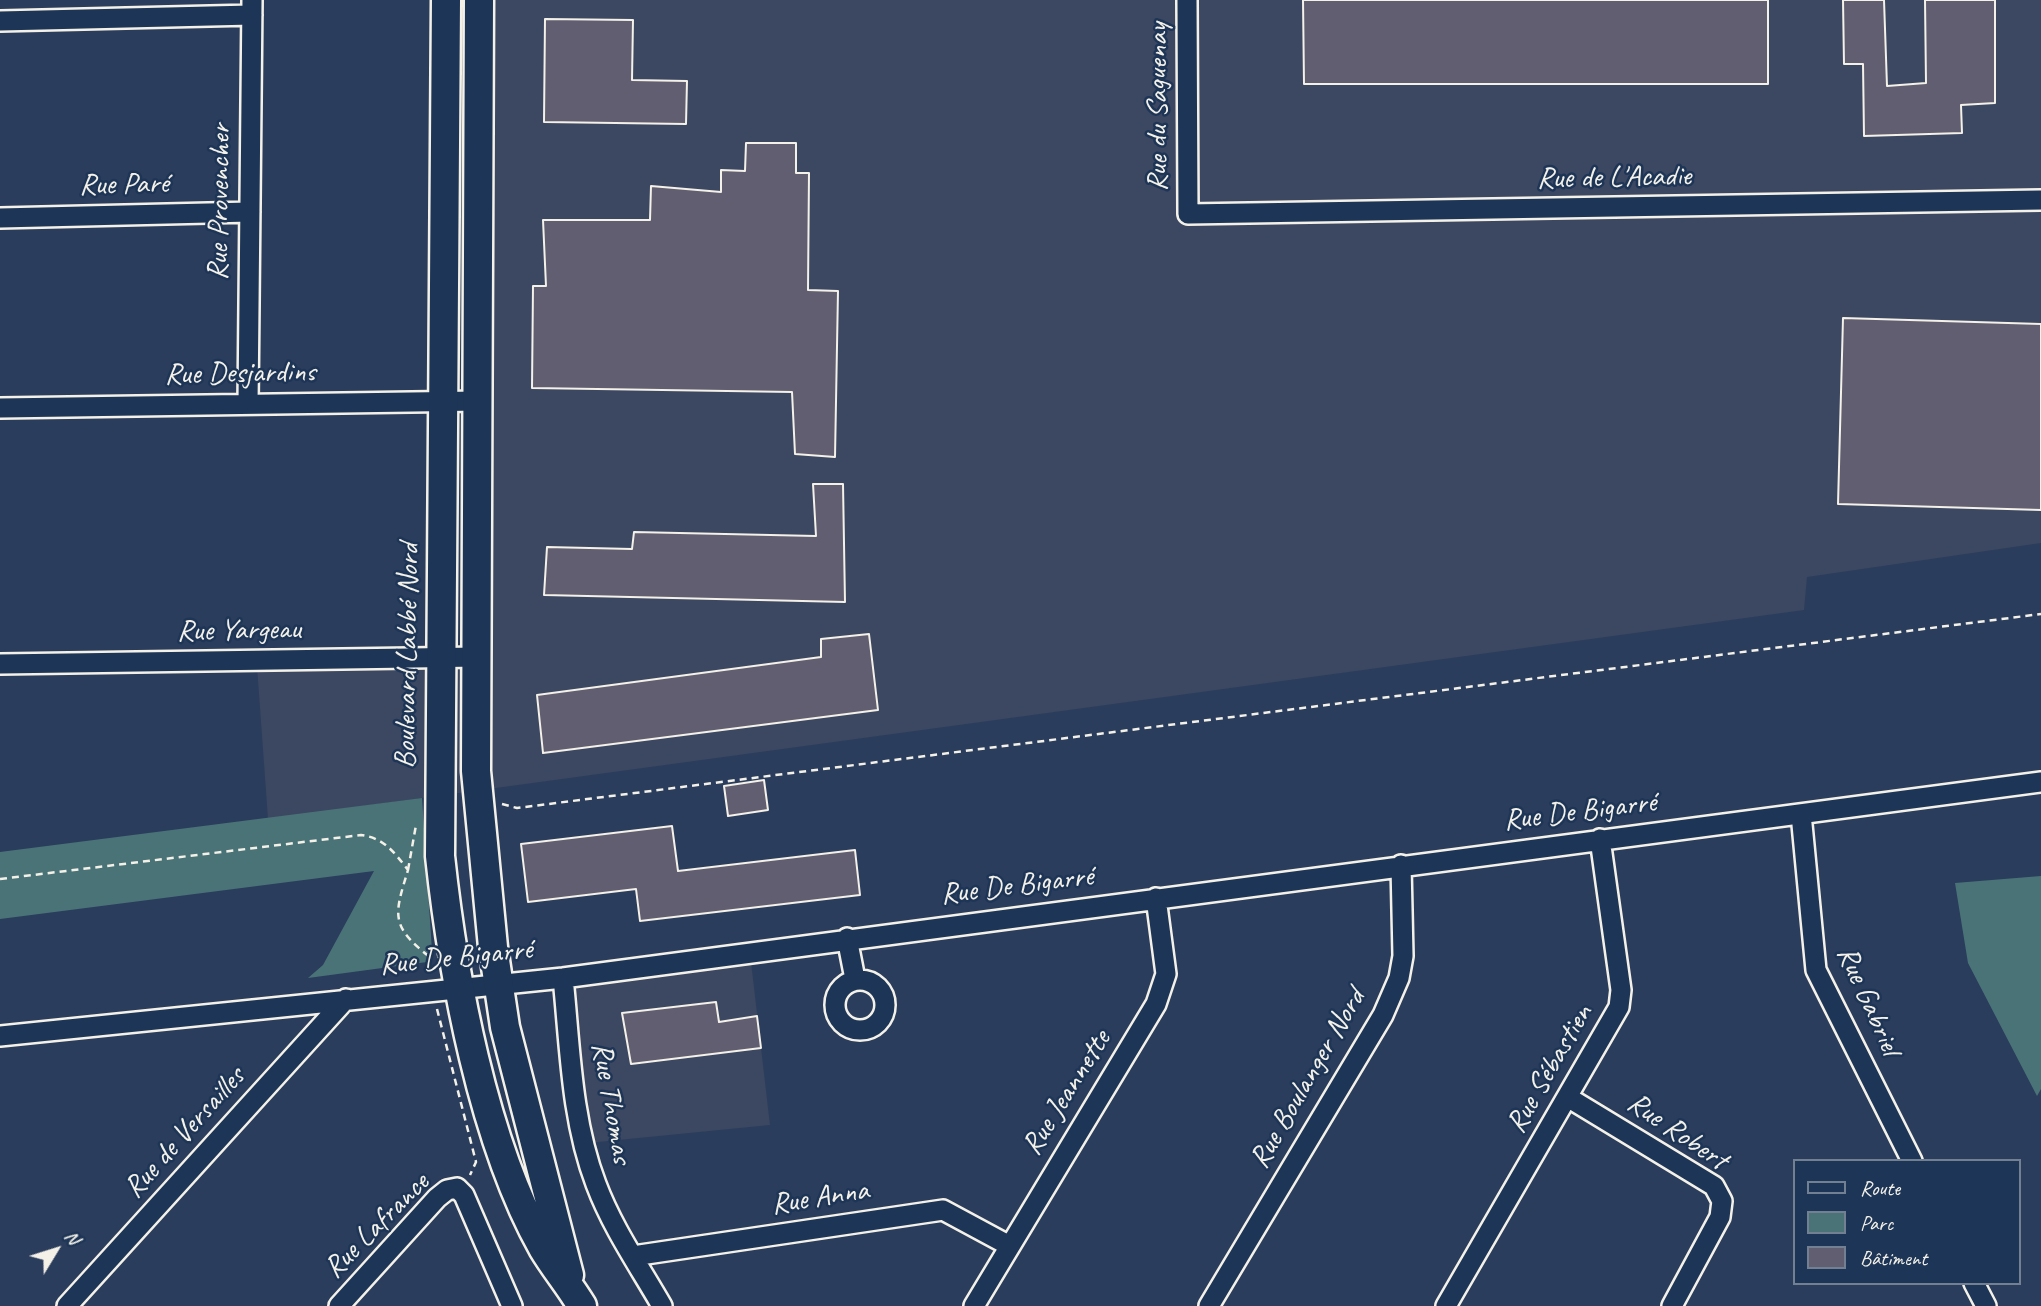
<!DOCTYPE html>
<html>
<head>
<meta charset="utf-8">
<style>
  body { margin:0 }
  #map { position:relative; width:2041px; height:1306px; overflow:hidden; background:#2b3d5c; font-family:Caveat,sans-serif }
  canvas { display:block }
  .legend { position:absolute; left:1793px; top:1159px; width:228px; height:126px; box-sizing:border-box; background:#1d3557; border:2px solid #738091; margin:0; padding:9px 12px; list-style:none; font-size:21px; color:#f4f1e8 }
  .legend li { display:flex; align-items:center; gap:14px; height:35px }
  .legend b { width:35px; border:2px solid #738091 }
  .north { position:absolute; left:21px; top:1215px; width:70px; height:70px; -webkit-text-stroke:5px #1d3557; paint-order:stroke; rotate:52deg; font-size:19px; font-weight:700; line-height:28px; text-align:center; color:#f4f1e8 }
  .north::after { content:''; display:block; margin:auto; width:24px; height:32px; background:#f4f1e8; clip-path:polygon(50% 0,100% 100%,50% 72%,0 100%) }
</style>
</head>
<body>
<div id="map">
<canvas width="2041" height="1306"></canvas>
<ul class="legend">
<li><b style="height:9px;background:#1d3557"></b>Route</li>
<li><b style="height:19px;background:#4a7378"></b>Parc</li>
<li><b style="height:19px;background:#625e71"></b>Bâtiment</li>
</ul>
<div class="north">N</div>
</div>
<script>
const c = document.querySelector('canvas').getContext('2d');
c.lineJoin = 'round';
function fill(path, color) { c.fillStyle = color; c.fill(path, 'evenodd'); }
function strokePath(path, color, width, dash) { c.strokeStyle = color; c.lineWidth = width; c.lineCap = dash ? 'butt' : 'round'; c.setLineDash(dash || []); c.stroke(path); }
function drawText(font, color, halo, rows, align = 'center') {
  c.font = font + ' Caveat,sans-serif'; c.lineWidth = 5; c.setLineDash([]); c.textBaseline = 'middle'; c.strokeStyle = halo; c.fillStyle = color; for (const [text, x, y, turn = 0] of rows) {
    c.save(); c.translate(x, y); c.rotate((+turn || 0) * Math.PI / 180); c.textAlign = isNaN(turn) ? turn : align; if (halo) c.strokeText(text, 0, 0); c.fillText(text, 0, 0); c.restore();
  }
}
fill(new Path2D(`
  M488 0H2041V543L1807 577 1804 610 268 819 256 652 486 646Z
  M751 962 770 1125 588 1143 568 983Z`), '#3c4762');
fill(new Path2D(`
  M422 798 432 951 427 962 308 978 323 965 374 871 0 919V852Z
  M2041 876V1089L2037 1096 1968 963 1955 883Z`), '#4a7378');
const building = new Path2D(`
  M1303 0H1768V84H1304Z
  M1843 0H1884L1887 86 1926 83 1925 0H1995V103L1961 105 1962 133 1864 136 1863 64H1844Z
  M545 19 633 20 632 80 687 81 686 124 544 122Z
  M746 143H796V173H809L808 290 838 291 835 457 795 454 792 392 532 388 533 286H546L543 220H650L651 186 721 192V170L745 171Z
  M1843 318 2041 324V510L1838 504Z
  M813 484H843L845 602 544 595 547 547 632 549 634 532 816 536Z
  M869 634 878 710 543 753 537 695 821 657V639Z
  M764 780 768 810 728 816 724 786Z
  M672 826 678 871 855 850 860 895 640 921 636 889 528 902 521 844Z
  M716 1002 719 1022 757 1016 761 1048 631 1064 622 1013Z`);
fill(building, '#625e71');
strokePath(building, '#f4f1e8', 2);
const street = new Path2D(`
  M1187 0 1188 214 2041 200
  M0 21 252 15
  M0 218 250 212
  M248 404 252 0
  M0 408 480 401
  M0 664 479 657
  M1801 814 1816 970 1912 1161
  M847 938 855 979
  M563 978C570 1045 571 1119 596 1184 612 1227 639 1266 662 1306
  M835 1005a25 25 0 1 1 50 0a25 25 0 1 1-50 0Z
  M0 1036 563 978 2041 782
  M1569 1098 1714 1186 1722 1201 1720 1217 1672 1306
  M633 1256 943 1210 1008 1245
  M1974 1283 1986 1306
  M67 1306 346 999
  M339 1306 437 1198 447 1190 457 1188 464 1195 512 1306
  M974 1306 1156 1004 1166 974 1156 898
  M1209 1306 1383 1015 1399 978 1403 956 1401 865
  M1446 1306 1619 1007 1621 990 1600 839`);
const secondary = new Path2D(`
  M446 0 440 856C453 977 483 1141 543 1248 555 1268 570 1286 582 1306
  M479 0 476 771 493 947 505 1027 569 1275`);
strokePath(street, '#f4f1e8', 24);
strokePath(secondary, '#f4f1e8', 33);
strokePath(new Path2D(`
  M502 804 517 808 2041 614
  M408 870 416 825
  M0 879 361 835C384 838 394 852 408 870 394 916 390 926 431 958
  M437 1009 476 1162 470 1175`), '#f4f1e8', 2.5, [7, 5]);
strokePath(street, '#1d3557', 19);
strokePath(secondary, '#1d3557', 28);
drawText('30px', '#f4f1e8', '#1d3557', [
  ["Rue du Saguenay",1158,107,-90],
  ["Rue de L'Acadie",1614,178,-1],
  ["Rue Paré",124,185,-1],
  ["Rue Provencher",220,202,-89],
  ["Rue Desjardins",240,374,-1],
  ["Rue Yargeau",239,631,-1],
  ["Boulevard Labbé Nord",408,656,-89],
  ["Rue De Bigarré",1580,812,-7],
  ["Rue De Bigarré",1017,886,-7],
  ["Rue De Bigarré",456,958,-6],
  ["Rue Gabriel",1868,1001,66],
  ["Rue Sébastien",1550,1069,-60],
  ["Rue Boulanger Nord",1308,1079,-60],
  ["Rue Jeannette",1067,1093,-58],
  ["Rue Thomas",611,1103,80],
  ["Rue Robert",1677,1132,34],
  ["Rue de Versailles",185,1133,-48],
  ["Rue Anna",820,1198,-9],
  ["Rue Lafrance",377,1226,-45]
]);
</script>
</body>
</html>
